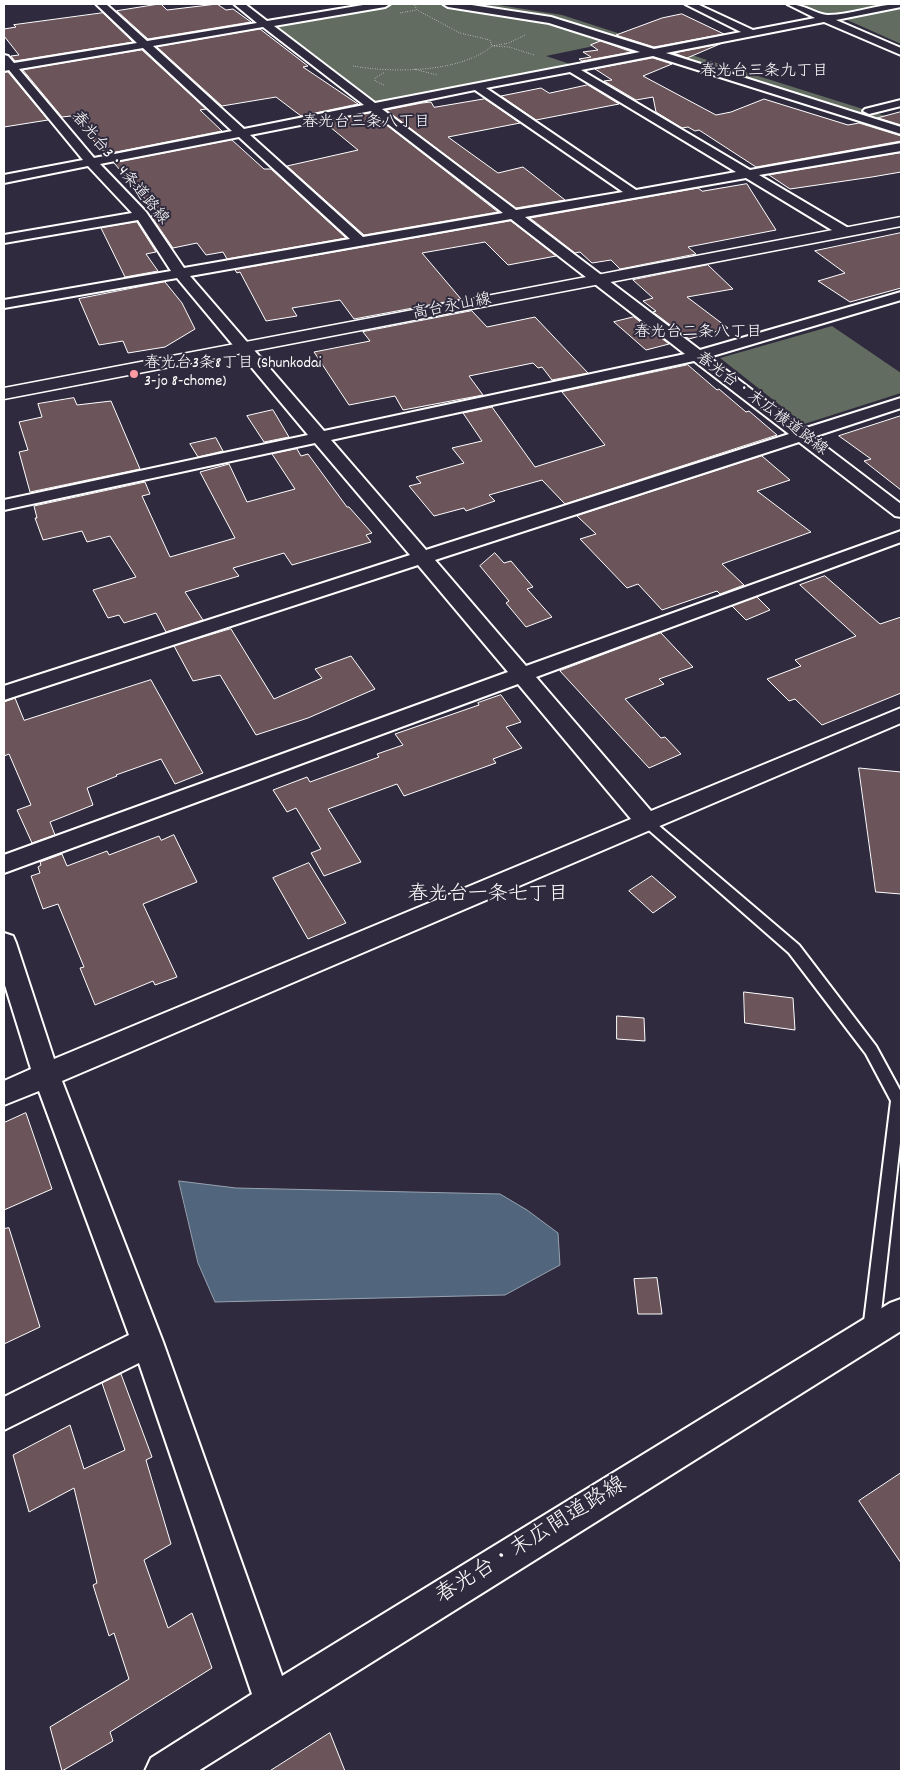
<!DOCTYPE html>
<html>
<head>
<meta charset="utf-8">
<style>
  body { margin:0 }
  #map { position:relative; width:905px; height:1775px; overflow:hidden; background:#2f2a3d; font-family:Dekko,sans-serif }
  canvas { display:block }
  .frame { position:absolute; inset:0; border:5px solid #fff; pointer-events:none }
</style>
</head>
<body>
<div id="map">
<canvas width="905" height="1775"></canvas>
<div class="frame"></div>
</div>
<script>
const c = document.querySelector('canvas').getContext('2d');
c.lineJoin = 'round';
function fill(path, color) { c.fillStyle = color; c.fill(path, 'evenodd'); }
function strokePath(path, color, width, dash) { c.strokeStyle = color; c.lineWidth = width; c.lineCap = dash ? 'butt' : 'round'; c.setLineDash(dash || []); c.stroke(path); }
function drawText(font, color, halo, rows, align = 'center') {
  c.font = font + ' Dekko,"Klee One",sans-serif'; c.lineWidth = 4; c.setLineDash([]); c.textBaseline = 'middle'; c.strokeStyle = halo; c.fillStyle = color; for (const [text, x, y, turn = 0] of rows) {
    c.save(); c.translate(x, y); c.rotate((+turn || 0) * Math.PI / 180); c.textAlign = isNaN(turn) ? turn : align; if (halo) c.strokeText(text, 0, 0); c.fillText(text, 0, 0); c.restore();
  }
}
fill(new Path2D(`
  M385 4H448L551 20 618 41 546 56 582 68 372 107 264 24Z
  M463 4H492L562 15 664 48 652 49 554 18Z
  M792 4H901L826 19Z
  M901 8V44L845 19Z
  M677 53H685L901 121V128L673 54Z
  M832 326 901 373V393L804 424 720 358Z`), '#626c61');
const water = new Path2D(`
  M179 1181 236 1188 500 1194 527 1210 558 1233 560 1265 505 1295 215 1302 198 1263Z`);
fill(water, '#51667d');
strokePath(water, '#97a3b1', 1);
const building = new Path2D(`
  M161 4 167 10 217 4 226 10 233 9 251 22 148 39 117 11Z
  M103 13 133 42 15 61 11 56 19 55 4 36V29L16 27 14 25Z
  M682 14 724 34 654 47 616 35 662 18Z
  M260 29 308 66 303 67 358 104 301 116 276 97 222 106 157 47Z
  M601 41 632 52 582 61 579 59 591 57 583 52 598 50 591 45Z
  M720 44 687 58 674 53Z
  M142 50 206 109 200 110 222 131 106 154 71 116 62 117 23 70Z
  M653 58 672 64 643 76 716 115 731 112 764 99 848 125 859 123 901 136V141L756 167 699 130 695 131 688 127 682 128 656 112 653 97 636 100 604 81 612 80 595 69Z
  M8 72 48 120 4 127V73Z
  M588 85 619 104 536 120 501 96 541 88 549 93Z
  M485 99 520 123 448 137 498 173 523 167 565 200 516 208 386 110 422 103 431 102 434 107Z
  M901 112V125L878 118Z
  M371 113 498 212 364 235 287 166 358 150 324 122Z
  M232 140 264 169H271L346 238 227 259 223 252 206 255 197 243 173 248 151 216 159 215 114 163Z
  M901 153V172L872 177 790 189 769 175Z
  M747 184 776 230 688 247 696 254 620 269 611 260 592 263 580 252 575 253 530 218 698 188 702 191Z
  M511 221 556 256 508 265 485 242 422 253 461 299 354 319 340 300 292 308 297 316 266 321 240 272 237 273 235 270Z
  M137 222 156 252 146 254 158 271 125 277 101 228Z
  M901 233V288L850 302 818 281 845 273 815 251Z
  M708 265 733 289 687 297 728 328 689 339 653 312 656 311 643 301 653 298 633 280Z
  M165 282 182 303 195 329 165 347 128 353 123 341 99 345 79 299Z
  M472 311 487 327 535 317 588 373 552 380 542 367 538 368 533 363 469 376 483 395 403 410 395 396 349 405 314 352 370 341 363 332Z
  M634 317 669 344 646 350 614 322Z
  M688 365 717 390 719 389 746 412 749 411 777 435 565 504 542 480 489 495 495 501 466 511 464 508 434 516 409 486 421 483 416 477 464 463 452 448 482 441 463 413 492 407 535 467 605 445 562 392Z
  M74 398 77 405 111 401 140 469 30 492 19 452 28 450 19 422 42 417 38 404Z
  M273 410 289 437 264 442 247 416Z
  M901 416V490L864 461 871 459 839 436Z
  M216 438 223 451 198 457 190 444Z
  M297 449 301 456 308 454 347 507H349L372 533 366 535 371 542 292 565 284 553 233 568 239 576 185 592 203 620 166 632 156 613 124 623 119 615 108 618 93 590 136 577 110 536 87 542 82 531 43 540 35 518H37L34 506 145 482 150 494 142 496 170 557 235 538 200 472 229 464 247 502 295 489 272 454Z
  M762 456 790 480 757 491 811 532 722 564 744 585 720 594 717 591 662 610 638 584 627 588 580 539 596 534 577 516Z
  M495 553 504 563 511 561 533 587 527 589 552 617 526 627 506 603 509 601 480 566Z
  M825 576 880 624 901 617V693L822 725 795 699 789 701 767 679 801 666 795 660 856 636 800 585Z
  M757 597 770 610 746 620 732 606Z
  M231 629 274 699 322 678 315 669 351 656 375 689 308 718 256 735 220 675 193 681 174 646Z
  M661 633 693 667 659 679 664 684 625 699 661 738 665 737 681 754 649 768 560 671Z
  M151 680 203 773 175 784 161 759 116 775 117 776 87 788 93 805 50 822 55 835 32 843 17 810 31 805 9 754 4 756V702L15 698 24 720Z
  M501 695 521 722 506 727 522 748 493 759 496 763 404 796 397 784 328 809 361 862 324 876 311 853 321 849 296 808 287 812 273 790 307 777 310 782 379 757 377 754 403 745 395 734 479 705 478 703Z
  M859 768 901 772V894L876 892Z
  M174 835 197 882 143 904 177 977 155 985 153 981 95 1005 80 968 84 967 58 904 43 909 31 876 40 873 38 867 41 865 40 862 62 854 67 866 107 851 109 855 159 836 161 840Z
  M309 863 346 923 308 939 273 878Z
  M652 876 676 897 653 913 629 891Z
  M744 992 793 998 795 1030 745 1023Z
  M617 1016 644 1018 645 1041 617 1039Z
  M26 1113 52 1189 4 1210V1123Z
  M9 1228 40 1327 4 1344V1229Z
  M657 1278 662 1314H638L634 1279Z
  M121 1374 152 1457 146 1460 171 1544 144 1560 168 1628 192 1613 212 1668 110 1732 113 1741 62 1771 50 1727 129 1679 114 1633 109 1636 93 1585 97 1583 74 1488 29 1512 13 1455 70 1425 84 1469 125 1450 102 1383Z
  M901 1473V1563L859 1501Z
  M330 1733 345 1771H270Z`);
fill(building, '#6b555b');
strokePath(building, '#fff', 1);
const service = new Path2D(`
  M647 817 651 819 799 945 876 1046 901 1092V1134L879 1330 877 1336 871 1338 865 1336 863 1330 891 1101 866 1054 789 953 643 825 641 822Z`);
const minor = new Path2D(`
  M96 4H106L147 41 257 23 234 4H245L267 21 369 4H390L385 7 274 26 375 103 640 52 549 23 448 7 443 4H465L551 17 654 49 741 32 685 4H697L753 30 815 18 787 4C805 4 817 15 828 15 852 15 876 4 901 4V7L836 20 901 48V55L824 22 666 53 901 127V134L653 56 581 70 750 170 901 143V151L759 175 850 229 852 232 850 235H840L746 178 525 217 700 350 901 292V300L709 357 803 429 901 398V408L813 437 901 504V517L895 516 799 442 435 560 526 666 901 531V542L536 677 651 811 901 708V723L62 1081 163 1342 282 1676 890 1303 901 1299V1331L198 1771H145L151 1758 252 1694 139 1363 4 1430V1397L129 1335 39 1091 4 1105V1081L31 1069 4 982V933L13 936 16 943 54 1059 631 819 518 684 4 873V855L508 672 418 565 4 700V686L410 555 315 443 4 510V500L308 435 177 278 4 308V300L171 271 138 220 4 243V235L132 213 88 166 4 183V175L83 160 9 70 4 71V55L8 56 14 63 137 43ZM263 27 364 105 244 129 153 46ZM143 48 232 131 94 158 19 69ZM570 72 736 172 636 190 486 88ZM475 90 623 192 516 210 382 109ZM371 111 503 213 363 237 250 135ZM239 137 350 239 184 268 146 212 100 164ZM511 219 685 354 324 431 190 276ZM694 361 789 434 426 550 331 440Z
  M901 100V106L869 114 863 111 865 109Z`);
const tertiary = new Path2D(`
  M901 217V226L4 399V388Z`);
strokePath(service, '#fff', 4);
strokePath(minor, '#fff', 4);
strokePath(tertiary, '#fff', 3);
strokePath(new Path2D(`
  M400 13 417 10
  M525 35 509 43 492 46 509 47 534 55
  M353 66C391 73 461 73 492 46L490 40 460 33 417 10 414 4
  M414 69 437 75
  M384 85 375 81V78L385 72`), '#fff', 1, [0.5, 2]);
fill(service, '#2f2a3d');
fill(minor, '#2f2a3d');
fill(tertiary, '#2f2a3d');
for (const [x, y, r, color] of [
  [134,374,5,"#ff9aa2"]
]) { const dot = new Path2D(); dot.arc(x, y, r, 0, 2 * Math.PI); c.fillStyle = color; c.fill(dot); strokePath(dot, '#2f2a3d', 2); }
drawText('16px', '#fff', '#2f2a3d', [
  ["春光台三条九丁目",764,73],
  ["春光台三条八丁目",366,124],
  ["春光台二条八丁目",698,334]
]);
drawText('16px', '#fff', '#2f2a3d', [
  ["春光台3・4条道路線",119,169,50],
  ["高台永山線",452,308,-11],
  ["春光台・末広横道路線",761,405,37]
]);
drawText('16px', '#fff', '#2f2a3d', [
  ["春光台3条8丁目 (Shunkodai",144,365],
  ["3-jo 8-chome)",144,383]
], 'left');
drawText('20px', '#fff', '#2f2a3d', [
  ["春光台一条七丁目",488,896]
]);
drawText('22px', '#fff', '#2f2a3d', [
  ["春光台・末広間道路線",532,1542,-32]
]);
</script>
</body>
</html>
